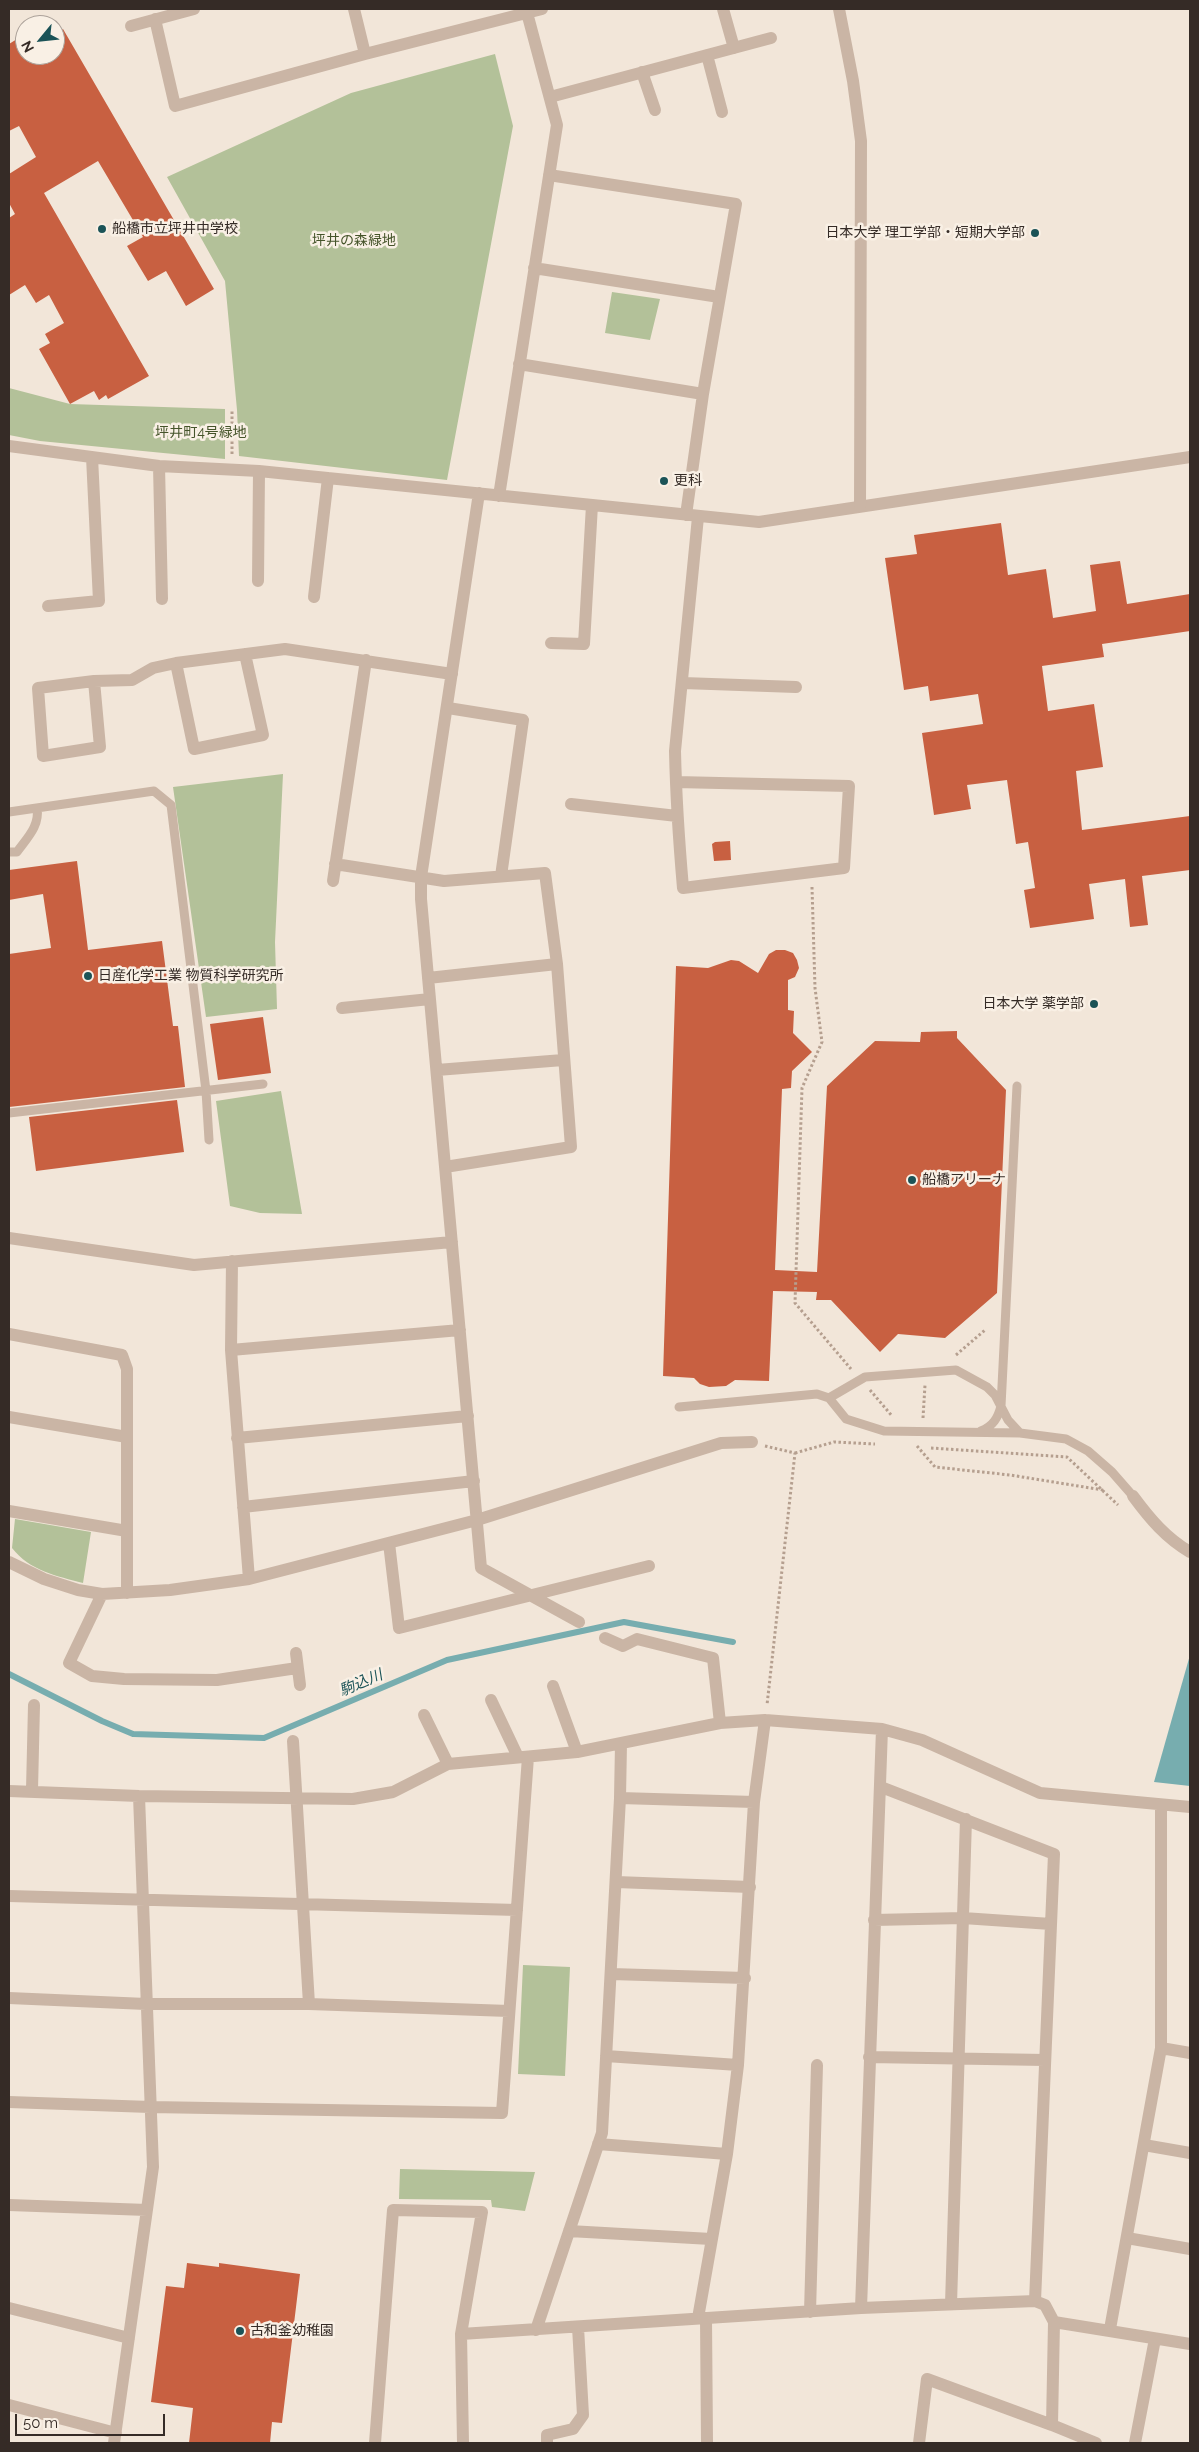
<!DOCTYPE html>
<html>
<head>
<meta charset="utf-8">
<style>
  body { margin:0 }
  #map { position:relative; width:1199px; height:2452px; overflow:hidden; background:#f2e6d9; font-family:Raleway,sans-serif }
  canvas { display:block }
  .frame { position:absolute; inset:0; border:10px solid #352b26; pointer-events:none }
  .north { position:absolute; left:15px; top:15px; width:50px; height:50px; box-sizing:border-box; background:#f9f0e5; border:1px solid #aba199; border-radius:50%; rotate:242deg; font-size:14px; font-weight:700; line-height:20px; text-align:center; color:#352b26 }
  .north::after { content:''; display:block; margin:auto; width:18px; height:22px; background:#1b5357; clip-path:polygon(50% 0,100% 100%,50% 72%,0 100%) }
  .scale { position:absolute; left:15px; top:2414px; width:150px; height:22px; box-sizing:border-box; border:2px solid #352b26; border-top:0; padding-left:6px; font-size:15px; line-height:18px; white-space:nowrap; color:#352b26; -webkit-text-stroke:4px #f9f0e5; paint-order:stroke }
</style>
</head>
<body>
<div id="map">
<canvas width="1199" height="2452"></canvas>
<div class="frame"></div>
<div class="north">N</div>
<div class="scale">50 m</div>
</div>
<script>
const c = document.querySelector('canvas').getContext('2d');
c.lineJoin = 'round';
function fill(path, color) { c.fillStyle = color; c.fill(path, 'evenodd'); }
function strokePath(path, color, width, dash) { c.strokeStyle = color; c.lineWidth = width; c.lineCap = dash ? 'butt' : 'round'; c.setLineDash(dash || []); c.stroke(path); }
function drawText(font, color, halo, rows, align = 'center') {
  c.font = font + ' Raleway,"Noto Sans JP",sans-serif'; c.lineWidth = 5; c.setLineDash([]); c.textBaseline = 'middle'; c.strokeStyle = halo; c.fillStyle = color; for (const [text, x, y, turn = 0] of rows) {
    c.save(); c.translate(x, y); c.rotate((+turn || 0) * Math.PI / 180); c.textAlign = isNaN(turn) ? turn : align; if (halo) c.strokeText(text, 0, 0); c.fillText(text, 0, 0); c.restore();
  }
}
fill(new Path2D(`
  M495 54 513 126 447 480 239 456 237 410 225 281 167 177 351 93Z
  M612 292 660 299 650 340 605 333Z
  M9 388 70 404 225 409V459L40 441 9 435Z
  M283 774 275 942 277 1009 206 1017 173 787Z
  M281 1091 302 1214 260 1213 230 1206 216 1101Z
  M15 1519 91 1532 83 1583C57 1576 30 1571 12 1548Z
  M523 1965 570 1967 565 2076 518 2074Z
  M400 2169 535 2172 525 2211 492 2207 491 2200 399 2199Z`), '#b3c199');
fill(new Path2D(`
  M1190 1655V1786L1154 1782Z`), '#77adaf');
strokePath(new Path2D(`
  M9 1674 102 1721 133 1734 264 1738 447 1660 624 1622 733 1642`), '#77adaf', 6);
fill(new Path2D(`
  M63 29 214 289 186 306 166 271 148 281 127 246 143 237 98 161 44 193 149 376 108 399 106 395 99 400 94 391 70 404 39 349 50 343 45 334 64 323 49 295 36 303 25 285 9 295V218L15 214 9 203V174L36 157 19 126 9 131V44L25 34V55H55V34Z
  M1001 523 1008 575 1046 569 1053 618 1096 611 1090 565 1120 561 1127 604 1190 594V631L1102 644 1104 657 1042 666 1048 711 1094 704 1103 767 1076 771 1082 830 1190 816V870L1142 876 1148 925 1130 927 1125 879 1089 884 1094 919 1030 928 1024 890 1035 888 1028 842 1016 844 1007 780 967 785 971 809 934 815 922 733 983 724 978 694 930 701 928 686 904 690 885 558 917 554 914 535Z
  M730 841 731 860 714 861 712 844 715 842Z
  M77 861 88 950 162 941 173 1026H178L185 1087 9 1107V954L51 948 43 894 9 900V870Z
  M776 950H785L793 953 797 960 799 968 795 977 788 980V1010L794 1011 793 1033 812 1052 792 1071 791 1088 782 1089 775 1270 817 1272 827 1086 875 1041 920 1042 921 1032 957 1031V1038L1006 1090 997 1293 945 1338 898 1334 880 1352 831 1300H816L817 1292 773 1291 769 1381 735 1380 726 1386 709 1387 700 1384 694 1378 663 1376 676 966 708 968 731 960 739 961 758 973 769 954Z
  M263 1017 271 1073 218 1080 210 1024Z
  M177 1100 184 1152 36 1171 29 1117Z
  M187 2263 219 2267V2263L300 2274 282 2423 272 2422 270 2443H189L193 2408 151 2402 166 2286 184 2288Z`), '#c86041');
strokePath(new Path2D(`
  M232 454V410
  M812 887 815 988 822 1042 802 1088 795 1303 851 1369
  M956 1355 985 1330
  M870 1390 892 1416
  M923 1418 925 1385
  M765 1446 795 1453 767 1705
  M917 1446 935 1467 1010 1475 1103 1490
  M931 1448 1067 1457 1118 1505
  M795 1453 834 1442 875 1444`), '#b59f8f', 3, [2.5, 2.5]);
strokePath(new Path2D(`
  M9 812 154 791 171 805 206 1091 209 1140
  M9 852H17C27 838 40 826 37 808
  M9 1113 263 1084
  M829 1398 865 1377 956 1370 987 1387 995 1395 1008 1420 1020 1433
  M679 1407 817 1394 829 1398 846 1419 884 1431 1020 1433 1066 1439 1088 1451 1112 1472 1133 1496
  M981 1431C993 1426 998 1418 1001 1406L1017 1086`), '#cab5a5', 9);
strokePath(new Path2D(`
  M354 9 365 54
  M723 9 734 48
  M155 19 175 106 365 54 542 9
  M131 26 194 9
  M707 55 722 112
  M642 72 655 110
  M550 97 771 38
  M549 175 736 204 703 394 686 515
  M534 268 719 297
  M519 364 703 394
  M9 446 159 466 259 471 759 522 1190 457
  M159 466 162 599
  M479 493 421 877V899L481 1568 579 1622
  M499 496 557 125 526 9
  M258 581 259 471
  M314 597 328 478
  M48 606 99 601 92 457
  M551 643 584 644 592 505
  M176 663 194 749 263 735 245 654
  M94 681 100 747 43 756 38 688 94 681 132 680 153 668 176 663 285 649 452 674
  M683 683 796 687
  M448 708 523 720 501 876
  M676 782 849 786 844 868 683 888C679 842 676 797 675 751L698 517
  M571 804 677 816
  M335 864 444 881 545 873 557 964 571 1147 445 1167
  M333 881 366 660
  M428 978 557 964
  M342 1008 430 999
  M437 1070 563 1060
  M9 1238 194 1265 452 1242
  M232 1261 231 1350 249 1579
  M9 1334 122 1355 127 1369V1593
  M231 1350 460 1330
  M9 1417 127 1437
  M237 1438 468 1416
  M243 1507 474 1481
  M9 1511 127 1531
  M389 1543 399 1628 649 1566
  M9 1562 44 1579 78 1590 102 1594 170 1590 249 1579 477 1520 721 1443 752 1442
  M102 1594 69 1663 92 1676 124 1679 217 1680 297 1668
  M605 1638 623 1646 637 1639 713 1658 720 1723
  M296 1653 300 1685
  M553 1686 577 1752
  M491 1700 518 1757
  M424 1715 448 1764
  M293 1741 309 2004
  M881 1787 1054 1854 1035 2301
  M32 1790 34 1705
  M9 1791 139 1796 353 1799 393 1792 448 1764 577 1752 720 1723 765 1720 882 1729 922 1740 1040 1793 1190 1807
  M620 1798 754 1802
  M616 1882 750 1887
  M9 1896 517 1910
  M874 1920 963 1918 1051 1924
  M611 1974 745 1978
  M9 1998 146 2004H309L509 2011
  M1161 2048 1190 2053
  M606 2056 738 2065
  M869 2057 1045 2060
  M9 2102 150 2107 502 2113 528 1757
  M598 2144 727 2154
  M1144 2145 1190 2153
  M9 2205 147 2210
  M569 2231 711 2239
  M1127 2238 1190 2249
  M951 2304 966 1819
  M9 2308 129 2338
  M861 2308 882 1729
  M810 2312 817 2065
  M698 2318 727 2154 738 2065 754 1802 765 1720
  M706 2318 707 2443
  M1054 2322 1190 2344
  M1110 2329 1161 2048V1805
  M536 2330 602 2133 620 1798 621 1744
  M461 2334 861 2308 1035 2301 1045 2305 1054 2322 1052 2425
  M9 2405 116 2433
  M114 2443 153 2167 139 1796
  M375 2443 393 2210 482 2212 461 2334 463 2443
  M547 2443V2435L573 2429 583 2415 578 2327
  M919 2443 927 2379 1052 2425 1096 2443
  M1135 2443 1155 2339`), '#cab5a5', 12);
strokePath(new Path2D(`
  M839 9 853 81 861 141 860 506
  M1133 1496C1150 1519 1166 1538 1190 1552`), '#cab5a5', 12);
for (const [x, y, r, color] of [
  [102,229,5,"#1b5357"],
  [1035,233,5,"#1b5357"],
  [664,481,5,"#1b5357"],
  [88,976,5,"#1b5357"],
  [1094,1004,5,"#1b5357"],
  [912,1180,5,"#1b5357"],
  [240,2331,5,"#1b5357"]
]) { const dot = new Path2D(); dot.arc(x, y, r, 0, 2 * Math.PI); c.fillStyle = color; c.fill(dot); strokePath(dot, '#f9f0e5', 2); }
drawText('14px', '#352b26', '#f9f0e5', [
  ["船橋市立坪井中学校",112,229],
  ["日本大学 理工学部・短期大学部",1025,233,"right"],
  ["更科",674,481],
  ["日産化学工業 物質科学研究所",98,976],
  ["日本大学 薬学部",1084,1004,"right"],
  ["船橋アリーナ",922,1180],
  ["古和釜幼稚園",250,2331]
], 'left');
drawText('14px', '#45542a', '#f9f0e5', [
  ["坪井の森緑地",354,241],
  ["坪井町4号緑地",201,433]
]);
drawText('italic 15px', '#1b5357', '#f9f0e5', [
  ["駒込川",361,1683,-23]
]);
</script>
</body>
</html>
